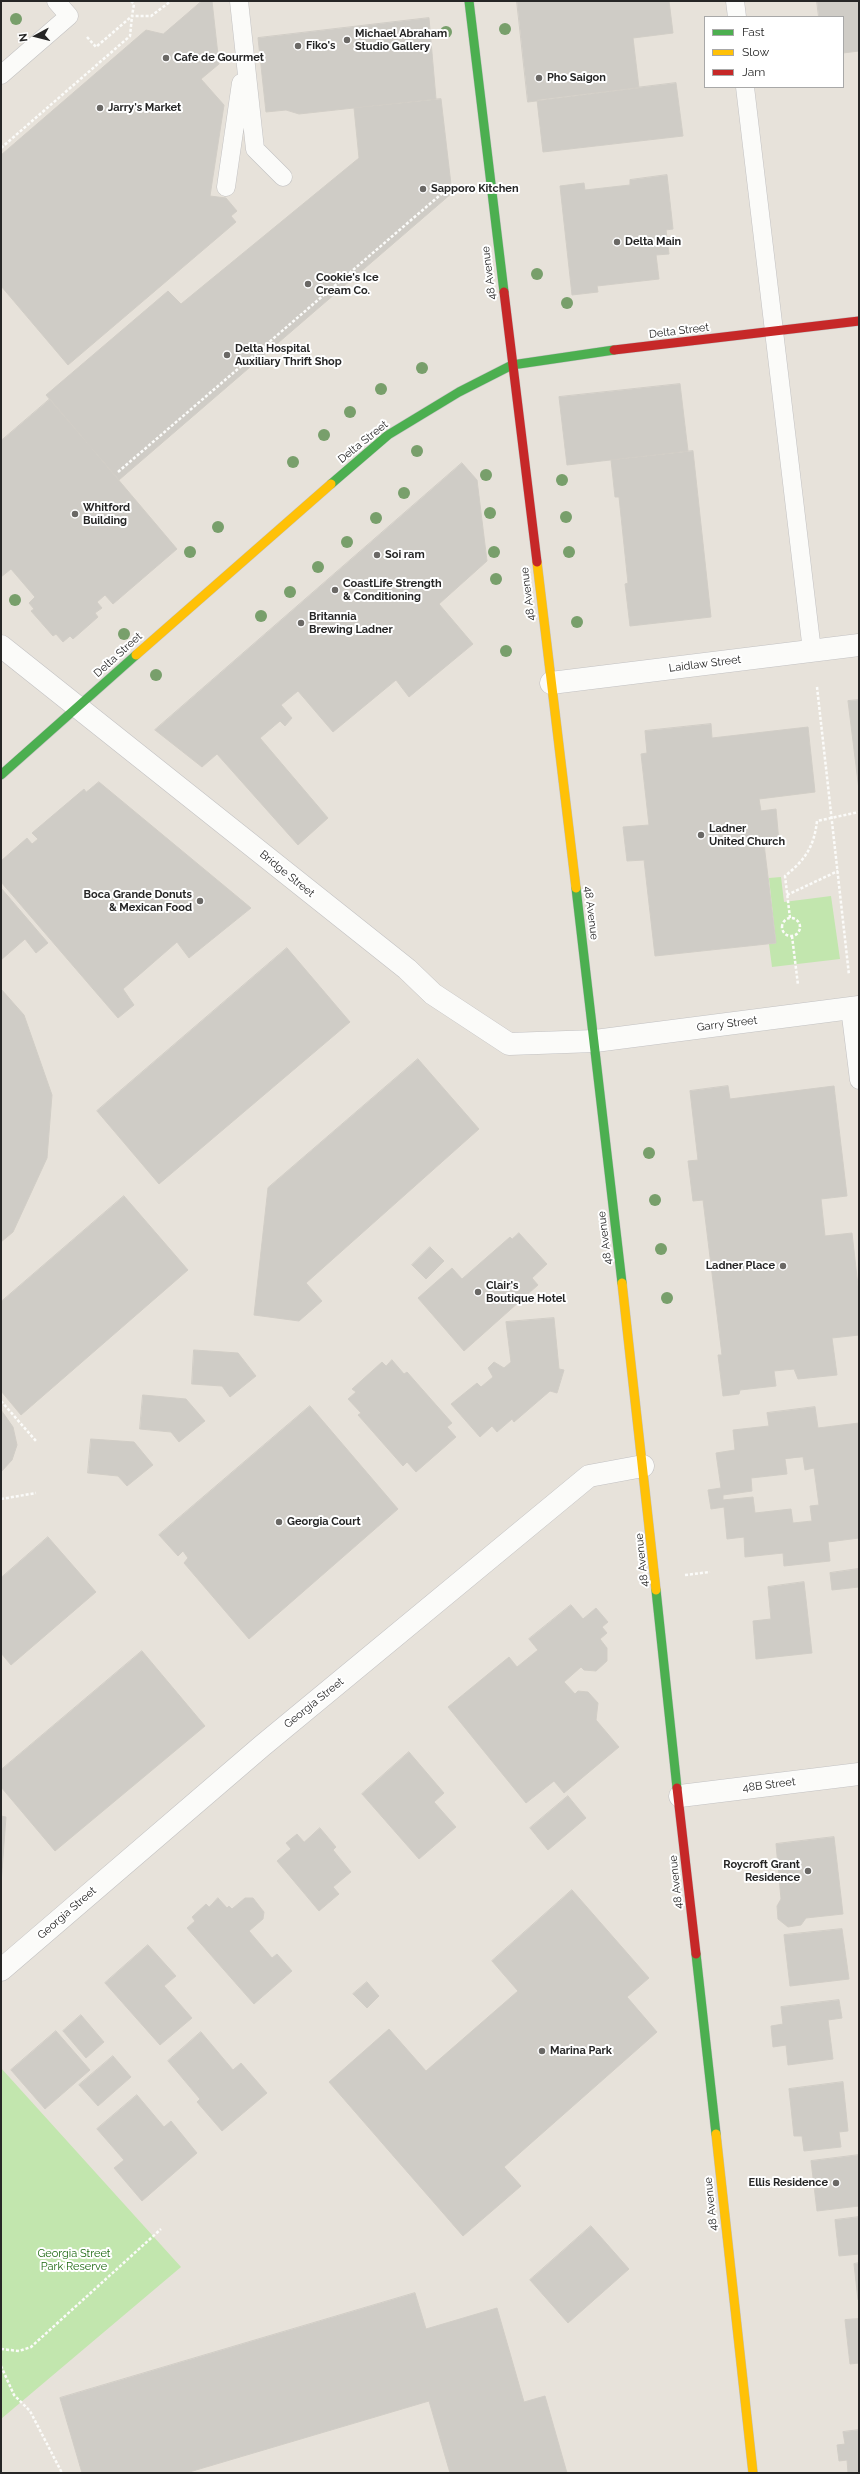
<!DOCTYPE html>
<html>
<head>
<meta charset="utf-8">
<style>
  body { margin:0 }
  #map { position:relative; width:860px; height:2474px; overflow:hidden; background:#e7e2da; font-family:Raleway,sans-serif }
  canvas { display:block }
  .frame { position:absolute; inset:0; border:2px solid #262626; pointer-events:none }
  .legend { position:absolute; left:704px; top:16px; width:140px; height:72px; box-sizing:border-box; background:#fff; border:1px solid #a8a8a8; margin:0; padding:5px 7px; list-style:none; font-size:12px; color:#262626 }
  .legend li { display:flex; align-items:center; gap:8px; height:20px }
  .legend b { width:20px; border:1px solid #a8a8a8 }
  .north { position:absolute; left:16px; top:16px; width:40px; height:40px; -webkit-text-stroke:3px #fff; paint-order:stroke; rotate:263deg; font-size:11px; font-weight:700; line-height:16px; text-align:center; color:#262626 }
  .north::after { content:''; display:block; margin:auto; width:14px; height:18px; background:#262626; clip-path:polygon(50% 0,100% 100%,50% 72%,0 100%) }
</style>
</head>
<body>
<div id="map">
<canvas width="860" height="2474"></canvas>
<div class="frame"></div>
<ul class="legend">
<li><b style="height:5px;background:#4caf50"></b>Fast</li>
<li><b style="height:5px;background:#ffc107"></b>Slow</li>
<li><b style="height:5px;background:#c62828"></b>Jam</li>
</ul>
<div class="north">N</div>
</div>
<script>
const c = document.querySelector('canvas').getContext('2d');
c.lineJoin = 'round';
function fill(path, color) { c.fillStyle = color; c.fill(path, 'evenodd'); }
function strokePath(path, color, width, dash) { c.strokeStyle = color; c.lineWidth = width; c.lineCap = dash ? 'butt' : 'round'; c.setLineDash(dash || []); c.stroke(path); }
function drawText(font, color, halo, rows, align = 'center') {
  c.font = font + ' Raleway,sans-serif'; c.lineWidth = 4; c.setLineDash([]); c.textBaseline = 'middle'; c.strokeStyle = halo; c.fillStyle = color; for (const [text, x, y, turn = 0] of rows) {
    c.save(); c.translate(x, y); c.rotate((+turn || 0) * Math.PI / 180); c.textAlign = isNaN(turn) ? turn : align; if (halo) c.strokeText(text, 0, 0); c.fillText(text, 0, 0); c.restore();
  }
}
fill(new Path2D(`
  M781 877 784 902 831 896 840 959 772 967 769 944 776 943 769 878Z
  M1 2068 181 2267 1 2419Z`), '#c2e6ae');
const building = new Path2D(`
  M202 1H212L219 64 201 79 224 105 210 196 226 198 237 211 231 216 236 222 68 365 1 286V155L146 30 163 34Z
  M517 1H669L673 33 633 38 639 88 528 102Z
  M817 1H859V51L843 53V17H819Z
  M429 18 436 99 299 114 286 110 266 112 258 38Z
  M676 83 683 136 543 152 537 100Z
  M441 99 452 193 119 480 46 395 168 291 181 304 359 158 354 108Z
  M667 175 673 229 666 230 669 254 656 255 659 279 597 286 598 292 572 295 560 186 584 183 585 190 630 185V180Z
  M680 384 688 451 567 465 559 397Z
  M50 399 177 549 113 604 105 595 97 602 102 608 95 613 98 617 73 639 70 636 63 642 56 634 53 636 31 611 34 609 29 603 35 597 11 569 1 577V441Z
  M693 451 711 617 630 626 625 584 628 583 619 497H615L611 460Z
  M462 463 477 480 487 561 439 604 473 644 409 697 396 680 333 732 298 691 281 705 292 718 285 726 280 721 260 738 328 818 298 845 217 754 202 767 155 730Z
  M859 700V790L848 701Z
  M711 724 712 738 808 727 815 792 759 799 761 811 776 809 779 842 764 844 776 943 655 956 644 860 627 861 623 827 649 825 641 754 647 753 645 731Z
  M99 782 251 908 189 958 177 942 123 989 134 1005 118 1018 1 882V861L27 838 32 844 38 839 32 833 84 789 86 792Z
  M1 888 48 943 36 953 25 939 1 960Z
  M287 948 350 1022 159 1184 97 1111Z
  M1 989 24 1015 52 1095 47 1158 13 1232 1 1242Z
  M418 1059 479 1129 306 1283 322 1301 299 1321 254 1315 268 1188Z
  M728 1086 730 1099 834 1086 847 1196 821 1199 825 1236 852 1233 859 1295V1335L832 1338 837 1375 798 1379 794 1369 774 1371 776 1386 740 1390 739 1394 723 1396 718 1355H722L703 1200 693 1201 688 1161 698 1160 690 1091Z
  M124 1196 188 1270 21 1415 1 1391V1302Z
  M519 1233 547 1264 532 1278 538 1285 464 1351 418 1298 452 1268 462 1279 510 1237 512 1239Z
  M430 1247 444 1261 426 1279 412 1265Z
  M554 1318 559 1369 564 1370 557 1393 550 1391 514 1422 512 1419 497 1432 492 1426 480 1437 451 1404 477 1383 481 1387 493 1377 488 1368 494 1362 504 1368 511 1362 506 1322Z
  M194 1350 238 1353 256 1376 230 1397 222 1386 192 1384Z
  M392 1360 404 1374 407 1372 452 1423 447 1427 456 1437 416 1472 407 1462 403 1466 358 1415 361 1413 348 1399 356 1392 352 1389 382 1362 386 1366Z
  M143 1395 186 1399 205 1421 179 1442 171 1432 140 1429Z
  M310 1406 398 1509 249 1639 184 1563 188 1558 183 1551 178 1556 159 1535Z
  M815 1407 818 1428 859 1423V1538L828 1542 830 1561 784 1566 783 1553 745 1557 744 1537 727 1539 724 1507 711 1509 708 1490 721 1488 716 1453 735 1450 733 1430 769 1426 767 1413ZM803 1457 805 1470 814 1468 819 1505 810 1506 812 1521 793 1523 791 1509 755 1513 753 1497 723 1500V1495L752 1491 751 1478 787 1474 785 1459Z
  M1 1410 13 1427 17 1445 12 1460 1 1472Z
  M91 1439 134 1442 153 1465 127 1486 118 1476 88 1473Z
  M48 1537 96 1592 11 1665 1 1653V1578Z
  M858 1569 859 1587 832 1590 830 1573Z
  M804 1582 812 1653 756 1659 753 1621 771 1619 768 1587Z
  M571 1605 583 1619 596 1608 608 1622 602 1627 607 1633 600 1639 607 1648V1661L596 1671 584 1670 581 1667 564 1682 575 1694 578 1691 588 1692 598 1703 596 1720 619 1747 564 1793 554 1781 526 1803 448 1707 509 1657 517 1667 538 1650 529 1639Z
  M142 1651 205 1726 55 1851 1 1787V1770Z
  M409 1752 444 1793 434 1802 456 1827 419 1859 362 1794Z
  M568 1796 586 1818 548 1850 530 1828Z
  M1 1816 6 1817 1 1884Z
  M320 1828 336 1847 333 1850 351 1872 333 1887 339 1894 319 1911 277 1861 291 1849 286 1843 297 1834 304 1842Z
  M834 1837 843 1914 806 1918 801 1925 788 1927 778 1919 777 1906 781 1899 776 1844Z
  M572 1890 649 1978 627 1997 657 2032 504 2167 521 2186 463 2236 329 2082 389 2029 426 2071 518 1991 492 1961Z
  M218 1898 227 1908 229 1906 232 1909 245 1898H253L264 1912 263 1919 249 1931 272 1958 277 1954 292 1971 254 2004 187 1928 195 1921 192 1917 206 1904 209 1907Z
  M842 1929 849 1979 790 1986 784 1935Z
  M148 1945 176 1976 164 1986 192 2018 160 2045 105 1983Z
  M367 1982 379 1996 367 2008 353 1994Z
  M839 2000 842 2018 828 2020 833 2059 788 2065 786 2045 773 2047 771 2026 783 2024 781 2007Z
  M81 2015 104 2042 86 2058 63 2031Z
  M56 2031 90 2070 45 2109 11 2070Z
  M201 2032 233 2070 241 2063 267 2093 222 2131 197 2102 200 2099 168 2061Z
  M113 2056 131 2077 98 2106 79 2085Z
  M843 2082 848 2131 839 2132 841 2147 804 2151 802 2136H794L789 2089Z
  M137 2095 164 2127 171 2121 197 2153 142 2201 114 2168 124 2160 97 2129Z
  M859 2155V2206L817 2211 811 2161Z
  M859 2217V2254L839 2256 835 2220Z
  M591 2226 629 2269 568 2323 530 2280Z
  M859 2263V2299L858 2300 854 2264Z
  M415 2293 426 2329 497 2308 524 2402 545 2396 567 2473H450L429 2401 186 2473H82L60 2398Z
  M859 2319V2363L850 2364 845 2320Z
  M859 2430V2471L848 2473 847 2460 839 2461 837 2445 845 2444 843 2432Z`);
fill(building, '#cfccc6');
strokePath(building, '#d1cdc6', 1);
const lane = new Path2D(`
  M239 1 255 149 283 177
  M735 1 737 17
  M1 75 69 16 56 1
  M745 87 812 651
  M226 187 241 83
  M850 1008 859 1080`);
const street = new Path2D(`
  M1 646 407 969 433 994 509 1044 595 1041 859 1007
  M551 683 859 645
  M680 1796 859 1774
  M1 1970 262 1746 589 1476 643 1466`);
const fast = new Path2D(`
  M469 1 504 292
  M331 484 388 435 459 392 512 365 614 350
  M1 775 136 655
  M576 888 622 1283
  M656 1590 677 1788
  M696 1954 716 2134`);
const slow = new Path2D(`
  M537 562 576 888
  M136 655 331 484
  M622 1283 656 1590
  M716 2134 753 2473`);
const jam = new Path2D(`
  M504 292 537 562
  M614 350 859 321
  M677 1788 696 1954`);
strokePath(lane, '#c2c1c2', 19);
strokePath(street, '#c2c1c2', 23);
strokePath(fast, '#c2c1c2', 10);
strokePath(slow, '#c2c1c2', 10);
strokePath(jam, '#c2c1c2', 10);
strokePath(new Path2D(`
  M131 1 134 4 132 16H151L171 1
  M87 37 96 47 132 16
  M1 148 130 36 132 16
  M118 472 453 184
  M817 687 849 975
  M787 895 838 871
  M790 918 785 876C805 860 814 847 817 821L859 812
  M782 927a9 9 0 1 1 18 0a9 9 0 1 1-18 0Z
  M792 936 798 985
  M1 1401 36 1441
  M1 1499 36 1493
  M685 1575 710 1572
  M1 2349 19 2351 31 2347 161 2229
  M1 2366 14 2395 30 2411 62 2473`), '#fbfbf9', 2.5, [3, 2]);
strokePath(lane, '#fbfbf9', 18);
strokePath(street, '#fbfbf9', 22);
strokePath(fast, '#4caf50', 9);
strokePath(slow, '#ffc107', 9);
strokePath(jam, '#c62828', 9);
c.fillStyle = '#789f6b';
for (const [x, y] of [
  [16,19],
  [505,29],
  [446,32],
  [537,274],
  [567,303],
  [422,368],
  [381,389],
  [350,412],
  [324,435],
  [417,451],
  [293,462],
  [486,475],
  [562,480],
  [404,493],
  [490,513],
  [566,517],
  [376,518],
  [218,527],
  [347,542],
  [190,552],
  [494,552],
  [569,552],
  [318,567],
  [496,579],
  [290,592],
  [15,600],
  [261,616],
  [577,622],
  [124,634],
  [506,651],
  [156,675],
  [649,1153],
  [655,1200],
  [661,1249],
  [667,1298]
]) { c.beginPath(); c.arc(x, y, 6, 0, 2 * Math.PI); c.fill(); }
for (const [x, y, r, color] of [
  [347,40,4,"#6a6865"],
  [298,46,4,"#6a6865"],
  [166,58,4,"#6a6865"],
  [539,78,4,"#6a6865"],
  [100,108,4,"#6a6865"],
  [423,189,4,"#6a6865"],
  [617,242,4,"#6a6865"],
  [308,284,4,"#6a6865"],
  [227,355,4,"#6a6865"],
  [75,514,4,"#6a6865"],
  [377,555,4,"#6a6865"],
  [335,590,4,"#6a6865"],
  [301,623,4,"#6a6865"],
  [701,835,4,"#6a6865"],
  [200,901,4,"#6a6865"],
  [783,1266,4,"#6a6865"],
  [478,1292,4,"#6a6865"],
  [279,1522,4,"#6a6865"],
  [808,1871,4,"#6a6865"],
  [542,2051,4,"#6a6865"],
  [836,2183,4,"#6a6865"]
]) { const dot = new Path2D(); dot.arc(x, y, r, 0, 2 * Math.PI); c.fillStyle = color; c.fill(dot); strokePath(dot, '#fff', 1.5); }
drawText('bold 11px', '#262626', '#fff', [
  ["Michael Abraham",355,34],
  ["Studio Gallery",355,47],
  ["Fiko's",306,46],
  ["Cafe de Gourmet",174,58],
  ["Pho Saigon",547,78],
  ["Jarry's Market",108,108],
  ["Sapporo Kitchen",431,189],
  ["Delta Main",625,242],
  ["Cookie's Ice",316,278],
  ["Cream Co.",316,291],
  ["Delta Hospital",235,349],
  ["Auxiliary Thrift Shop",235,362],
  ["Whitford",83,508],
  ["Building",83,521],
  ["Soi ram",385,555],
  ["CoastLife Strength",343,584],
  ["& Conditioning",343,597],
  ["Britannia",309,617],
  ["Brewing Ladner",309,630],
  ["Ladner",709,829],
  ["United Church",709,842],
  ["Boca Grande Donuts",192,895,"right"],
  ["& Mexican Food",192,908,"right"],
  ["Ladner Place",775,1266,"right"],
  ["Clair's",486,1286],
  ["Boutique Hotel",486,1299],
  ["Georgia Court",287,1522],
  ["Roycroft Grant",800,1865,"right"],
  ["Residence",800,1878,"right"],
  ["Marina Park",550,2051],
  ["Ellis Residence",828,2183,"right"]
], 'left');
drawText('11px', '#262626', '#fff', [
  ["48 Avenue",489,273,-97],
  ["Delta Street",679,331,-7],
  ["Delta Street",363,442,-39],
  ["48 Avenue",528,594,-97],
  ["Delta Street",118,655,-42],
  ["Laidlaw Street",705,664,-7],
  ["Bridge Street",287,874,39],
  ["48 Avenue",591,913,83],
  ["Garry Street",727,1024,-7],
  ["48 Avenue",605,1238,-97],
  ["48 Avenue",642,1560,-96],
  ["Georgia Street",314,1703,-39],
  ["48B Street",769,1785,-7],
  ["48 Avenue",676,1882,-96],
  ["Georgia Street",67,1913,-41],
  ["48 Avenue",711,2204,-96]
]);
drawText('11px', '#1d6911', '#fff', [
  ["Georgia Street",74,2254],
  ["Park Reserve",74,2267]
]);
</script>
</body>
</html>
